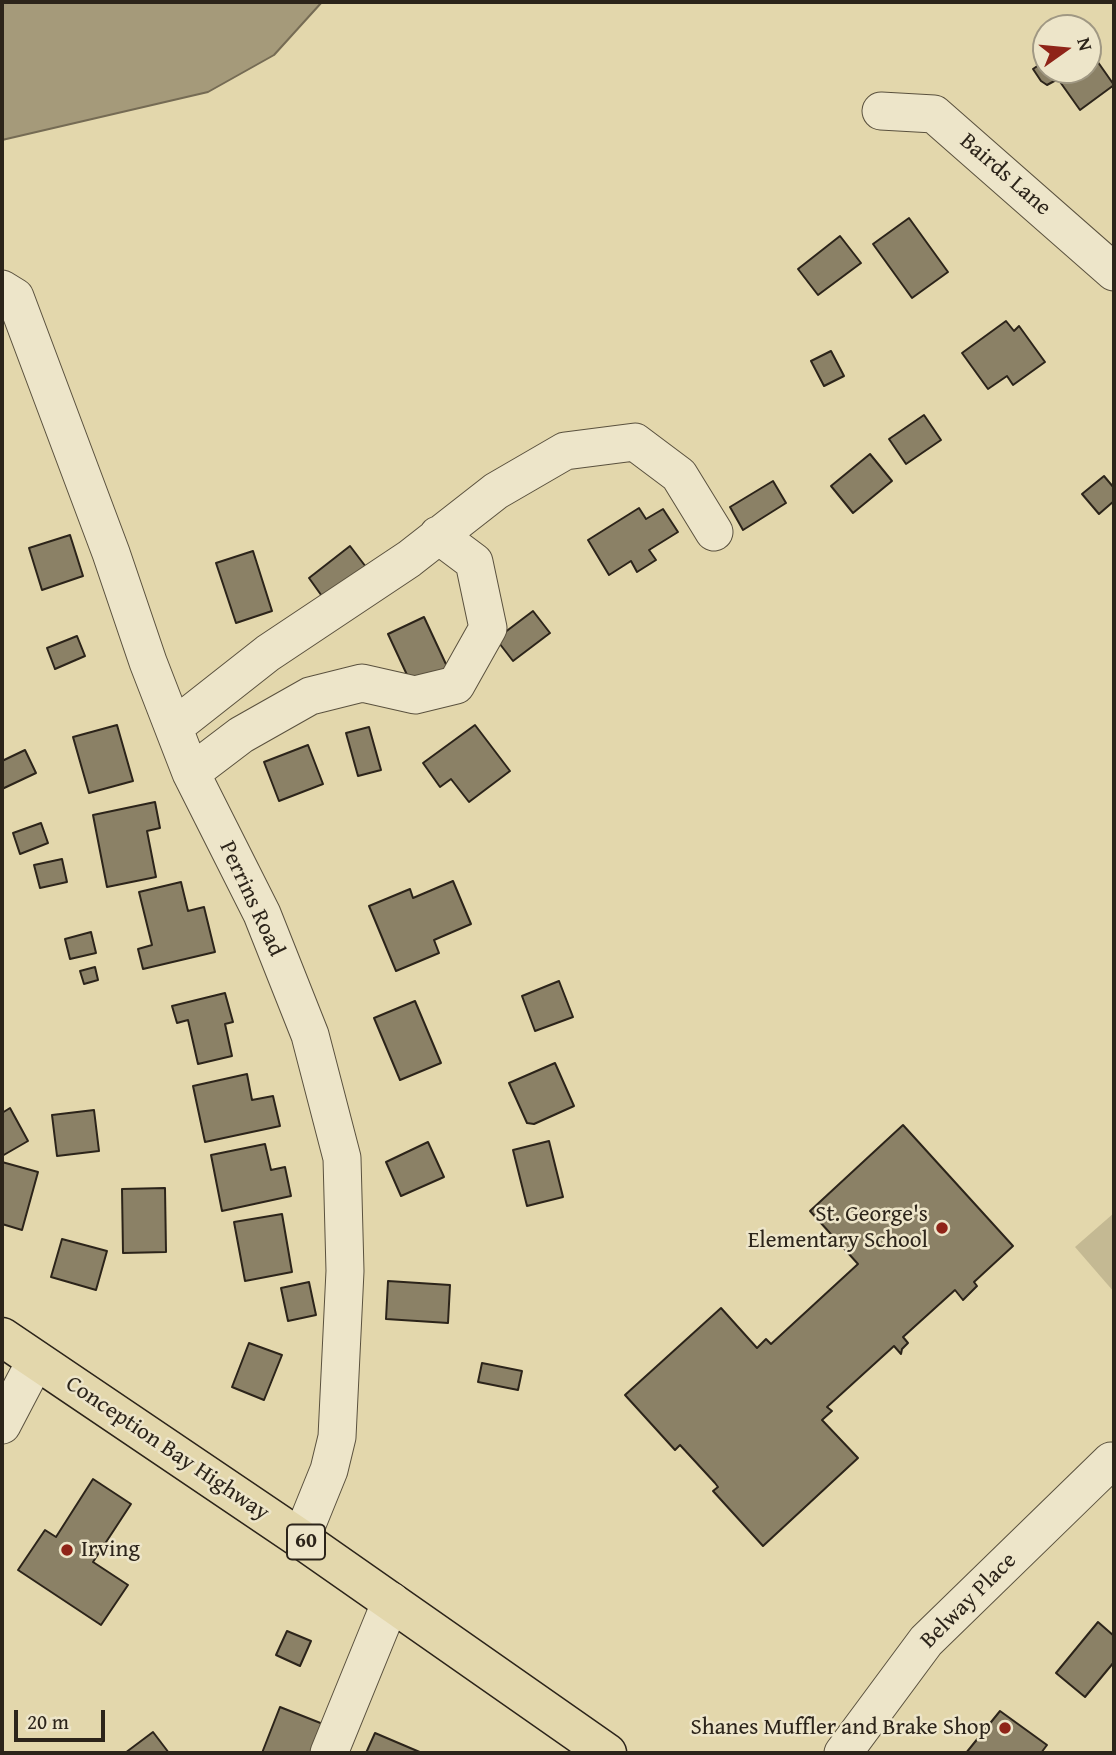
<!DOCTYPE html>
<html>
<head>
<meta charset="utf-8">
<style>
  body { margin:0 }
  #map { position:relative; width:1116px; height:1755px; overflow:hidden; background:#e3d7ac; font-family:"Gentium Book Plus",serif }
  canvas { display:block }
  .frame { position:absolute; inset:0; border:4px solid #2c241a; pointer-events:none }
  .north { position:absolute; left:1032px; top:14px; width:70px; height:70px; box-sizing:border-box; background:#ede5c9; border:2px solid #a09883; border-radius:50%; rotate:75deg; font-size:19px; font-weight:700; line-height:28px; text-align:center; color:#2c241a }
  .north::after { content:''; display:block; margin:auto; width:24px; height:32px; background:#8f2418; clip-path:polygon(50% 0,100% 100%,50% 72%,0 100%) }
  .scale { position:absolute; left:14px; top:1710px; width:91px; height:32px; box-sizing:border-box; border:4px solid #2c241a; border-top:0; padding-left:9px; font-size:21px; line-height:24px; white-space:nowrap; color:#2c241a; -webkit-text-stroke:5px #ede5c9; paint-order:stroke }
</style>
</head>
<body>
<div id="map">
<canvas width="1116" height="1755"></canvas>
<div class="frame"></div>
<div class="north">N</div>
<div class="scale">20 m</div>
</div>
<script>
const c = document.querySelector('canvas').getContext('2d');
c.lineJoin = 'round';
function fill(path, color) { c.fillStyle = color; c.fill(path, 'evenodd'); }
function strokePath(path, color, width, dash) { c.strokeStyle = color; c.lineWidth = width; c.lineCap = dash ? 'butt' : 'round'; c.setLineDash(dash || []); c.stroke(path); }
function drawText(font, color, halo, rows, align = 'center') {
  c.font = font + ' "Gentium Book Plus",serif'; c.lineWidth = 5; c.setLineDash([]); c.textBaseline = 'middle'; c.strokeStyle = halo; c.fillStyle = color; for (const [text, x, y, turn = 0] of rows) {
    c.save(); c.translate(x, y); c.rotate((+turn || 0) * Math.PI / 180); c.textAlign = isNaN(turn) ? turn : align; if (halo) c.strokeText(text, 0, 0); c.fillText(text, 0, 0); c.restore();
  }
}
fill(new Path2D(`
  M1114 1213V1292L1075 1247Z`), '#c4b993');
const water = new Path2D(`
  M2 2H322L274 55 208 92 2 140Z`);
fill(water, '#a59a7a');
strokePath(water, '#756b54', 2);
const building = new Path2D(`
  M1088 48 1114 85 1080 110 1058 79 1047 85 1041 81 1033 69 1046 60V70H1088Z
  M909 218 948 272 912 298 873 244Z
  M840 236 861 263 818 295 798 269Z
  M1006 321 1014 331 1019 326 1045 362 1013 385 1007 376 988 389 962 353Z
  M831 351 844 376 824 386 811 361Z
  M924 415 941 440 906 464 889 439Z
  M870 454 892 481 853 513 831 486Z
  M1104 476 1114 488V501L1099 514 1082 494Z
  M773 481 786 503 743 530 730 507Z
  M639 508 646 519 663 509 678 532 649 550 656 560 637 572 631 561 609 575 588 540Z
  M70 535 83 576 42 590 29 548Z
  M350 546 366 567 324 599 309 578Z
  M253 551 272 611 236 623 216 563Z
  M533 611 550 633 513 661 496 639Z
  M424 617 451 675 415 692 388 634Z
  M77 636 85 656 55 669 47 648Z
  M117 725 133 781 89 793 73 737Z
  M475 725 510 771 469 802 451 779 440 787 423 763Z
  M369 727 381 770 358 776 346 733Z
  M308 745 323 784 279 801 264 762Z
  M25 750 36 773 2 789V761Z
  M155 802 160 828 147 831 156 877 107 887 93 815Z
  M41 823 48 843 20 854 13 833Z
  M62 859 67 882 40 888 34 865Z
  M453 881 471 924 434 940 439 953 396 971 369 906 410 889 413 898Z
  M181 882 188 911 204 907 215 952 143 969 138 949 152 945 139 892Z
  M91 932 96 953 70 959 65 939Z
  M95 967 98 980 84 984 80 971Z
  M559 981 573 1017 535 1031 522 996Z
  M225 993 233 1022 225 1024 232 1056 198 1064 188 1020 177 1023 172 1006Z
  M415 1001 441 1063 400 1080 374 1018Z
  M555 1063 574 1106 534 1124 527 1123 509 1083Z
  M247 1074 252 1100 273 1096 280 1126 205 1142 193 1086Z
  M10 1108 28 1141 2 1156V1113Z
  M94 1110 99 1151 57 1156 52 1115Z
  M903 1125 1013 1246 974 1282 977 1286 963 1300 955 1290 903 1337 908 1343 902 1349 901 1354 894 1346 827 1407 832 1411 822 1420 858 1458 763 1546 713 1491 718 1487 715 1483 680 1445 675 1450 625 1395 721 1308 757 1348 766 1339 771 1344 858 1264 810 1211Z
  M549 1141 563 1197 527 1206 513 1150Z
  M428 1142 444 1177 401 1196 386 1162Z
  M265 1144 271 1170 285 1167 291 1196 222 1211 211 1155Z
  M2 1162 38 1172 22 1230 2 1224Z
  M165 1188 166 1252 123 1253 122 1189Z
  M282 1214 292 1272 245 1281 234 1222Z
  M62 1239 107 1251 96 1290 51 1277Z
  M388 1281 450 1285 448 1323 386 1319Z
  M309 1282 316 1315 288 1321 281 1288Z
  M249 1343 282 1355 264 1400 232 1387Z
  M482 1363 522 1371 518 1390 478 1382Z
  M93 1479 131 1504 93 1562 128 1585 101 1625 18 1570 45 1530 56 1537Z
  M1098 1622 1114 1636V1662L1085 1697 1056 1673Z
  M287 1631 311 1641 300 1666 276 1655Z
  M280 1707 323 1724 312 1753H262Z
  M1000 1711 1047 1745 1041 1753H966Z
  M153 1732 169 1753H125Z
  M375 1733 422 1753H366Z`);
fill(building, '#8b8166');
strokePath(building, '#2c241a', 2);
const minor = new Path2D(`
  M881 111 934 114 1114 272
  M2 289 15 297 111 553 148 662 191 773 262 914 310 1035 342 1158 345 1271 337 1437 329 1470 301 1539
  M174 727 268 653 409 559 496 491 565 451 635 442 679 475 714 532
  M191 773 241 735 310 696 362 683 415 695 456 685 488 628 474 562 438 535
  M2 1425 36 1360
  M329 1753 391 1601
  M843 1753 926 1641 1111 1461`);
const major = new Path2D(`
  M2 1337 301 1539 607 1753`);
strokePath(minor, '#5a513e', 39);
strokePath(major, '#2c241a', 41);
strokePath(minor, '#ede5c9', 37);
strokePath(major, '#e3d7ac', 38);
for (const [x, y, r, color] of [
  [942,1228,7,"#8f2418"],
  [67,1550,7,"#8f2418"],
  [1005,1728,7,"#8f2418"]
]) { const dot = new Path2D(); dot.arc(x, y, r, 0, 2 * Math.PI); c.fillStyle = color; c.fill(dot); strokePath(dot, '#ede5c9', 2.5); }
for (const [x, y, w] of [
  [306,1542,38]
]) { const box = new Path2D(); box.roundRect(x - w / 2, y - 17.5, w, 35, 5); c.fillStyle = '#ede5c9'; c.fill(box); strokePath(box, '#2c241a', 2); }
drawText('bold 21px', '#2c241a', null, [
  ["60",306,1542]
]);
drawText('23px', '#2c241a', '#ede5c9', [
  ["Bairds Lane",1005,175,41],
  ["Perrins Road",251,899,65],
  ["Conception Bay Highway",167,1449,34],
  ["Belway Place",969,1601,-45]
]);
drawText('23px', '#2c241a', '#ede5c9', [
  ["St. George's",928,1215],
  ["Elementary School",928,1241],
  ["Irving",81,1550,"left"],
  ["Shanes Muffler and Brake Shop",991,1728]
], 'right');
</script>
</body>
</html>
